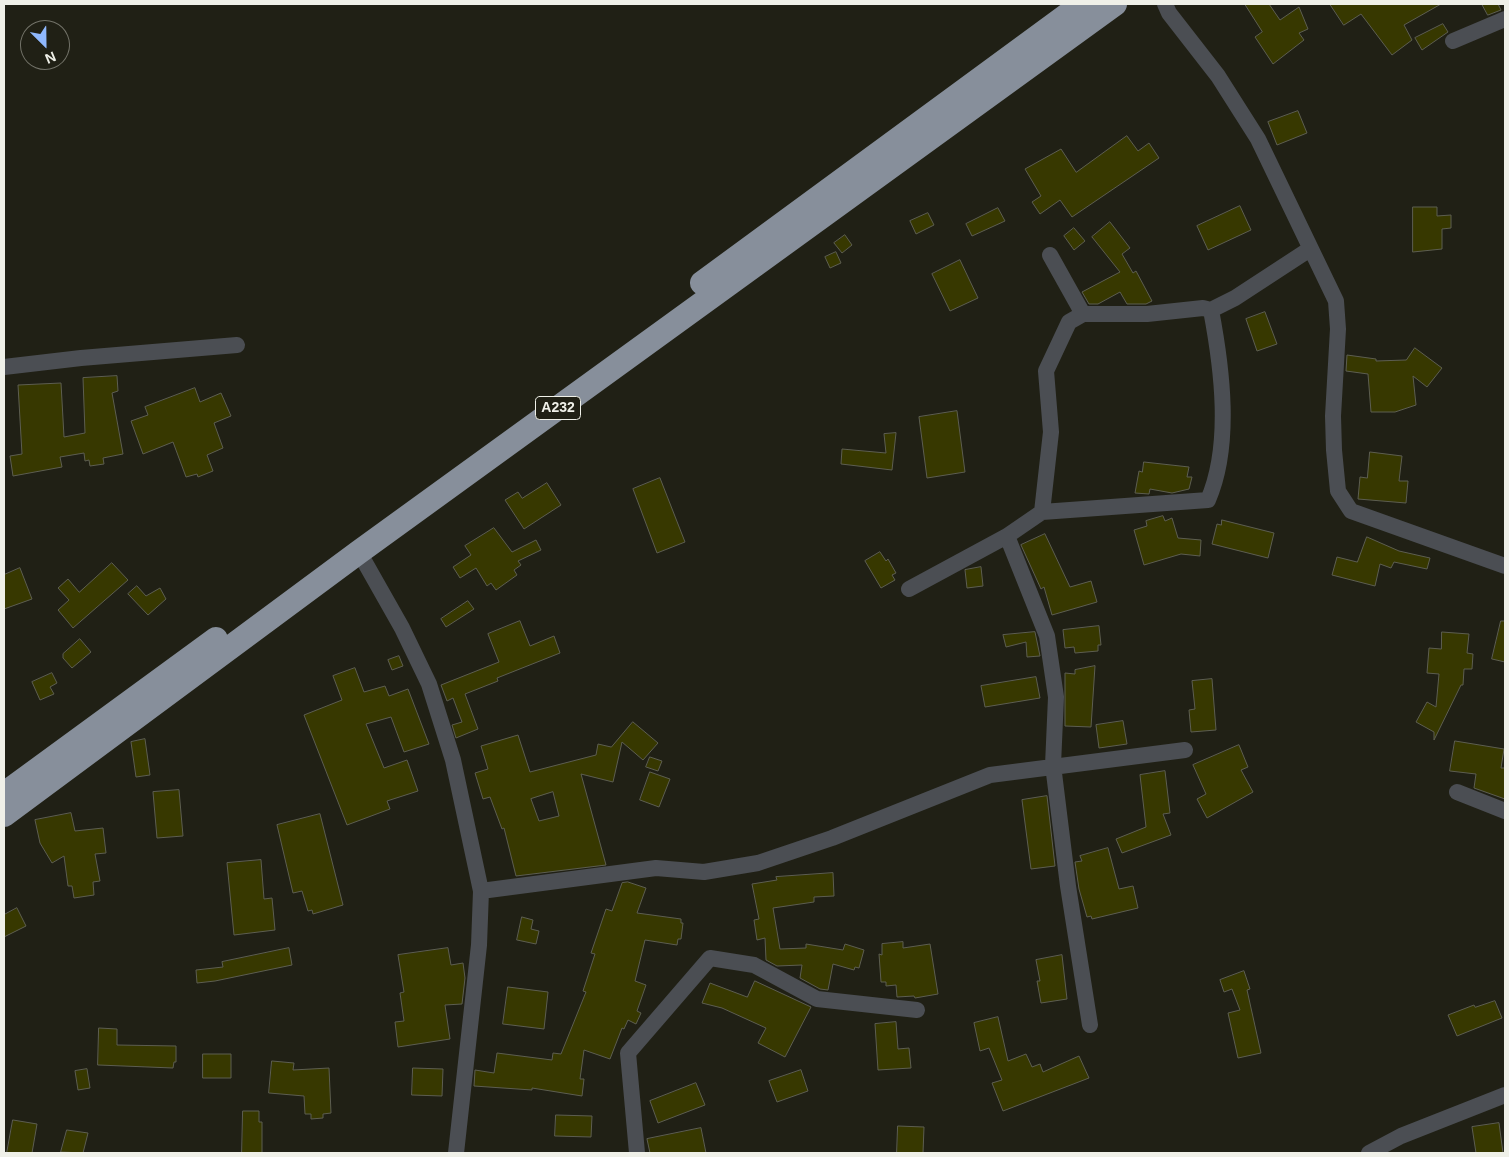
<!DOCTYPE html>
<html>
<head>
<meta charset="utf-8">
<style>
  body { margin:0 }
  #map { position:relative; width:1509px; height:1157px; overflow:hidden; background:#202015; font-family:Arial,sans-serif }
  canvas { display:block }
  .frame { position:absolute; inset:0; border:5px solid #eff0e8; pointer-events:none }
  .north { position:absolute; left:20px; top:20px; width:50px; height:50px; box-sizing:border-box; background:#202015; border:1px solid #737369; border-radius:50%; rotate:157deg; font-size:14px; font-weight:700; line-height:20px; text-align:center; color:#eff0e8 }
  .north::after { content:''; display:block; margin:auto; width:18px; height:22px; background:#8fb8fd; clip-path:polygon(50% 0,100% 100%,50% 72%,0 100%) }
</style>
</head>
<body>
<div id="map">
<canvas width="1509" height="1157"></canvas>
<div class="frame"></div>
<div class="north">N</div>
</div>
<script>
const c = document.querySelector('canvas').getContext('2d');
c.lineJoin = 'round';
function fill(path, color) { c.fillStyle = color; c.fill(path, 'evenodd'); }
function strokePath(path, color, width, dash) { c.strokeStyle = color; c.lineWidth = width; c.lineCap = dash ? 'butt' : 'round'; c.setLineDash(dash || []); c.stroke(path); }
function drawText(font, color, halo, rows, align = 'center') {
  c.font = font + ' Arial,sans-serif'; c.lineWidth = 4; c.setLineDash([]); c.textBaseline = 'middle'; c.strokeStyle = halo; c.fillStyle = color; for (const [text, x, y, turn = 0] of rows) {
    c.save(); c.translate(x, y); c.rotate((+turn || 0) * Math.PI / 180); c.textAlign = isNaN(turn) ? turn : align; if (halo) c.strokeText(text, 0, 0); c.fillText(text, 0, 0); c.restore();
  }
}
const building = new Path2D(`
  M1245 4H1269L1280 20 1299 7 1308 29 1299 33 1304 40 1273 64 1255 37 1262 32Z
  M1330 4H1441L1404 25 1412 40 1392 55 1361 14 1344 25Z
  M1482 4H1498L1501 10 1488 15Z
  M1443 24 1448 32 1422 50 1415 38Z
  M1298 111 1307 133 1277 145 1268 122Z
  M1127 136 1138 151 1149 143 1159 158 1072 217 1060 200 1040 214 1032 202 1041 196 1025 169 1061 149 1076 172Z
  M1240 206 1251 230 1208 250 1197 226Z
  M1413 207H1437V216L1451 215V228L1442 229V249L1413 252Z
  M998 208 1005 221 972 236 966 224Z
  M928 213 934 225 916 234 910 221Z
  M1110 222 1130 248 1122 254 1133 273 1136 271 1152 301 1146 304H1127L1120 292 1098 304H1089L1082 292 1120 272 1092 237Z
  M1074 228 1085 241 1074 250 1064 236Z
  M845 235 852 245 842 253 834 243Z
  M836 252 841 263 830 268 825 257Z
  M960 260 978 298 950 311 932 274Z
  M1265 312 1277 344 1257 351 1246 319Z
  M1415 348 1442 368 1427 387 1413 376 1416 405 1395 412H1371L1368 374 1346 371 1347 355 1376 359V361L1406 360Z
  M117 376 118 391 112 393 123 454 103 458 104 464 90 466 89 460 85 461 84 453 60 457 62 467 13 476 10 456 22 454 18 385 61 383 64 437 85 433 83 378Z
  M195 388 200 402 221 393 231 416 214 423 223 448 207 455 213 471 198 477 197 474 186 477 173 442 143 454 131 421 148 415 145 407Z
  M957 411 965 472 927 478 919 417Z
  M896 433 892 470 841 464 842 449 886 453 884 434Z
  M1370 452 1402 456 1399 481H1408L1406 503 1358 499 1360 477 1367 478Z
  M1144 462 1189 467 1187 477H1192L1189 489 1172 493 1150 489 1149 494 1135 493 1139 471 1142 472Z
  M660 478 685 542 657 553 633 489Z
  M547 483 561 505 524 529 505 500 518 492 522 498Z
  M1163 516 1165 521 1172 518 1178 538 1201 540 1200 556 1181 554 1144 565 1134 530 1147 526 1146 521Z
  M1222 520 1274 533 1268 558 1212 544 1217 524 1221 525Z
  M494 528 512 552 536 540 541 550 518 561 521 565 514 570 517 575 496 590 491 583 487 586 476 568 460 578 453 567 471 555 465 546Z
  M1045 534 1070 587 1091 581 1097 602 1052 615 1044 587 1041 589 1021 545Z
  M1367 537 1399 551 1430 558 1427 569 1394 562 1391 568 1380 564 1375 586 1332 575 1337 557 1357 562Z
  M880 552 886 561 888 559 896 573 892 575 895 580 881 588 865 561Z
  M112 563 128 580 73 628 58 610 69 600 58 588 68 579 79 592Z
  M981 567 983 586 967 588 965 570Z
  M20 568 32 599 4 609V575Z
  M137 586 146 596 160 588 166 599 148 615 128 594Z
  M468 601 474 609 446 627 441 619Z
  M520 621 530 646 554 636 560 653 497 678 498 681 465 694 478 729 456 738 452 725 462 722 453 698 447 701 441 685 499 662 488 634Z
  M1501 621H1505V662L1492 659Z
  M1099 626 1101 645H1098V651L1075 653 1074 647 1065 648 1063 630Z
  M1035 632 1040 656 1027 657 1026 642 1006 647 1003 635Z
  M1442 632 1469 634 1467 653 1473 654 1472 669H1464L1463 685H1461L1434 740V732L1416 722 1427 702 1436 707 1439 674 1427 673 1429 648 1441 649Z
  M80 639 91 652 72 668 63 658V654Z
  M399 656 403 666 392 670 388 660Z
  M1095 666 1091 727 1065 726V673L1075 674V670Z
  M355 668 364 692 385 686 389 696 408 689 429 744 404 752 391 717 366 724 384 768 407 760 418 791 387 801 390 809 347 825 304 715 342 700 333 676Z
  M52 673 57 683 50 687 54 694 40 700 32 682Z
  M1036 677 1040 698 985 707 981 686Z
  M1212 679 1216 730 1191 732 1189 710 1195 709 1192 681Z
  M1123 721 1127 744 1099 748 1096 725Z
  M633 722 658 743 643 760 622 742 613 782 581 774 606 865 516 876 504 828 502 829 490 797 483 799 475 773 488 769 481 746 518 735 530 772 596 755 598 744 611 747ZM553 792 559 816 539 821 531 799Z
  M145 739 150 775 136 777 131 742Z
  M1455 741 1504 749 1501 768H1505V799L1474 788 1476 774 1450 771Z
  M1239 745 1248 767 1241 770 1253 792 1207 818 1197 799 1206 794 1193 765Z
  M650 757 662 761 658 771 646 767Z
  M1165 771 1170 813 1163 814 1171 835 1122 853 1116 839 1146 827 1140 775Z
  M650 772 670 779 659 807 640 800Z
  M179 790 183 836 157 838 153 792Z
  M1047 796 1055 866 1031 869 1022 800Z
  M71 813 75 831 103 828 106 853 95 854 100 881 93 882 94 895 74 898 72 886H68L64 856 52 863 40 843 35 820Z
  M320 814 343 905 313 914 312 910 308 911 302 891 293 893 277 825Z
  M1108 848 1119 889 1133 886 1138 908 1092 919 1091 916 1087 917 1079 889 1075 862 1082 861 1080 856Z
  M261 860 264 899 272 898 275 930 234 935 227 863Z
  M833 873 834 896 814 897V902L773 908 780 949 806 948V944L843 950 845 944 864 950 859 968 855 967 854 970 833 964 828 990 820 989 800 978 802 965 777 966 766 960 765 938 757 940 754 920 759 919 752 884 777 880 776 877Z
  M628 882 646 888 637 913 681 919V923H683L681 939H678L677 945 645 940 635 981 646 985 637 1011 641 1013 636 1024 628 1020 624 1029 622 1028 610 1059 584 1050 580 1079H584L582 1096 532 1088V1090L474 1086 475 1070 494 1073 497 1053 552 1060 553 1053 561 1054 586 992 583 991 595 954 591 953 606 909 612 911 622 883Z
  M17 908 26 926 4 937V915Z
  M522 917 533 920 531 929 539 931 536 944 517 940Z
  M903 942V948L930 944 938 994 915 998 914 996 897 997 896 985 886 986V982H881L879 954 882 955V944Z
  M289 948 292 965 215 981 197 983 196 970 223 967 222 962Z
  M448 948 451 965 463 963 465 978 462 1004 445 1005 450 1039 398 1047 395 1022 404 1021 400 993 404 992 398 955Z
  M1062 955 1067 999 1041 1003 1037 981H1040L1036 960Z
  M1244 971 1250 989 1247 990 1261 1053 1238 1058 1228 1013 1240 1010 1232 989 1224 992 1220 980Z
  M755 981 811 1007 785 1057 758 1043 766 1028 722 1008 702 1003 710 983 747 997Z
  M508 987 548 992 544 1029 503 1024Z
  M1495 1001 1502 1018 1457 1036 1448 1015 1474 1005 1475 1007Z
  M998 1017 1008 1061 1026 1054 1032 1067 1040 1064 1043 1072 1079 1056 1089 1078 1003 1111 992 1083 1002 1080 989 1048 980 1051 974 1023Z
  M896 1022 898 1049 909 1048 911 1068 878 1070 875 1024Z
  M99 1028 117 1029V1045L176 1046V1062H174L173 1068 98 1065Z
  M203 1054H231V1078H203Z
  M272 1061 294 1063 293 1070 329 1068 331 1113 323 1114V1118L311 1119V1114H305L304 1096 269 1093Z
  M413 1068 443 1069 442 1096 412 1095Z
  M87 1069 90 1088 78 1090 75 1071Z
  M801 1070 808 1091 777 1102 769 1081Z
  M696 1083 705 1105 658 1123 650 1101Z
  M243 1111H259V1122H262V1153H242Z
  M556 1115 592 1116 591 1137 555 1136Z
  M13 1120 37 1124 32 1153H7Z
  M1499 1123 1503 1153H1476L1472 1127Z
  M898 1126 924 1127 923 1153H897Z
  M701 1128 706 1153H650L647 1139Z
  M67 1130 88 1133 83 1153 61 1152Z`);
fill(building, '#373800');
strokePath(building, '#5d5e51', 1);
strokePath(new Path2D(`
  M1165 4 1169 13 1218 76 1258 139 1336 301 1338 329 1333 416 1334 450 1338 491 1351 511 1505 566
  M1453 41 1505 19
  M1050 255 1083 314
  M4 367 81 358 237 345
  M1042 512 1051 432 1046 371 1069 322 1083 314H1147L1203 308 1211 310 1235 298 1310 249
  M1007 536 1047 636 1056 697 1053 765 1068 886 1090 1025
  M359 552 402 628 429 684 453 760 481 891 479 945 456 1153
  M909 589 1007 536 1042 512 1208 500C1232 445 1222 368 1211 310
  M1457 792 1505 811
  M481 891 656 868 704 872 758 863 832 838 990 775 1185 750
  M637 1153 628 1053 710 958 754 965 817 999 917 1010
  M1369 1153 1401 1136 1505 1095`), '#4b4e53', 16);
strokePath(new Path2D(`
  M702 283 1082 4
  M4 794 216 639
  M4 815 359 552 1115 4`), '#878f9b', 24);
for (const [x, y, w] of [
  [558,408,45]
]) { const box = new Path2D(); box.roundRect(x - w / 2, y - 11.5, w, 23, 4); c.fillStyle = '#202015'; c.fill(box); strokePath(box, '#eff0e8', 1); }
drawText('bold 14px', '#eff0e8', null, [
  ["A232",558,408]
]);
</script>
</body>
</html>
